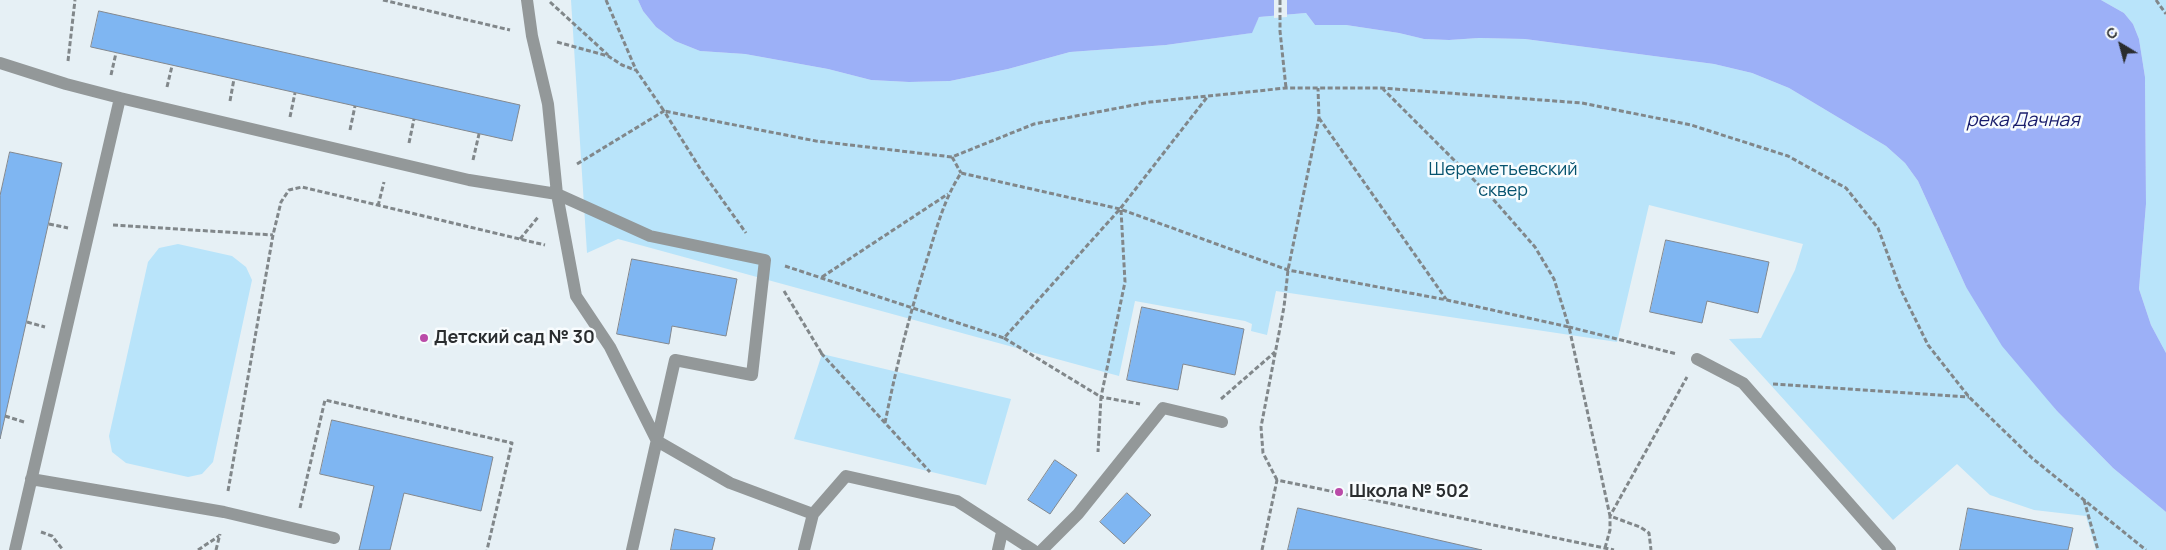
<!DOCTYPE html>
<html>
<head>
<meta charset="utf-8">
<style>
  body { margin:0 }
  #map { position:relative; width:2166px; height:550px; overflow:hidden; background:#e6f0f5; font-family:Manrope,sans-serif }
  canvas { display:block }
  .north { position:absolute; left:2096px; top:20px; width:50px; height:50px; -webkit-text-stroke:4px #f8fcfe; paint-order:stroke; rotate:323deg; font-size:14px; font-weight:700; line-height:20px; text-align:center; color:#2a2d2f }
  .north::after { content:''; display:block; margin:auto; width:18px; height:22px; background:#2a2d2f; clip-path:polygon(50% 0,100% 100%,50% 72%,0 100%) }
</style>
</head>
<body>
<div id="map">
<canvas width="2166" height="550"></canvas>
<div class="north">С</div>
</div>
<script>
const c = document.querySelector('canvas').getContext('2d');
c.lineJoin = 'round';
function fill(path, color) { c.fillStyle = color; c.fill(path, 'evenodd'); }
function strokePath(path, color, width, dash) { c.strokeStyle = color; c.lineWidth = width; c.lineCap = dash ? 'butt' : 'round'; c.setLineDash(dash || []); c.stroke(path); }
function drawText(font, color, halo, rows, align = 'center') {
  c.font = font + ' Manrope,sans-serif'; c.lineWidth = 5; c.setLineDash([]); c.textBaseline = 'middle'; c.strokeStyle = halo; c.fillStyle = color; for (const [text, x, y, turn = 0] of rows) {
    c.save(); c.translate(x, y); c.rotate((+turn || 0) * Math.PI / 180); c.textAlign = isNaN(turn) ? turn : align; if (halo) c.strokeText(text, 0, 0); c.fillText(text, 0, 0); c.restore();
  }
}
fill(new Path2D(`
  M571 0H638L643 11 656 27 675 41 700 51 745 54 828 69 871 80 909 82 950 81 1008 69 1070 52 1166 45 1251 33 1259 17 1306 13 1315 25H1346L1399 33 1424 39 1449 40 1479 38 1525 39 1714 64 1752 73 1789 88 1886 146 1905 163 1918 181 1966 287 2057 411 2113 468 2166 512V550H2096L2086 516 2034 510 1990 495 1957 464 1893 520 1729 339 1761 338 1795 270 1803 244 1649 205 1617 342 1276 291 1267 335 1251 331 1252 324 1245 321 1135 301 1119 376 618 239 587 253Z
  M2101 0H2166V353L2151 325 2139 289 2146 204 2145 77 2139 39 2133 24 2124 13Z
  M178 244 232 256 246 267 252 280 213 462 202 474 188 477 126 463 112 452 109 436 148 262 159 248Z
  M822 354 1011 399 986 485 794 439Z`), '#b9e4fa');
fill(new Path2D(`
  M638 0H2101L2124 13 2133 24 2139 39 2145 77 2146 204 2139 289 2151 325 2166 353V512L2113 468 2057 411 2002 346 1966 287 1918 181 1905 163 1886 146 1789 88 1752 73 1714 64 1525 39 1479 38 1449 40 1424 39 1399 33 1346 25H1315L1306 13 1259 17 1252 33 1166 45 1070 52 1008 69 950 81 909 82 871 80 828 69 745 54 700 51 675 41 656 27 643 11Z`), '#9cb0f7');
fill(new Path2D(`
  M1274 0H1287V17L1274 18Z`), '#e6f0f5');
const building = new Path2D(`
  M99 11 520 105 512 141 91 47Z
  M10 152 62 163 0 439V196Z
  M1666 240 1769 262 1758 313 1707 301 1702 323 1650 312Z
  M632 259 737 279 726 336 672 326 669 344 617 334Z
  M1142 307 1244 329 1235 375 1183 364 1178 390 1127 380Z
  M332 420 493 457 481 511 404 493 390 550H359L374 486 320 474Z
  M1055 460 1077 475 1050 514 1028 500Z
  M1127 493 1151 515 1124 544 1100 522Z
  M1298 508 1482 550H1288Z
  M1968 508 2073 528 2068 550H1960Z
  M675 529 715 538 712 550H671Z`);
fill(building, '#7fb6f2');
strokePath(building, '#82888f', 1);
strokePath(new Path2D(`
  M383 0 510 30
  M606 0 636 70 664 111 816 141 952 157 1034 124 1150 102 1286 88H1381L1582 103 1691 125 1788 156 1846 188 1878 228 1900 288 1928 345 1969 397 2032 458 2146 550
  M1280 0V31L1286 88
  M2156 0 2166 14
  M550 2 608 55
  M557 42 608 56 622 65 635 70
  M68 61 75 0
  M111 75 116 53
  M167 87 172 66
  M1382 88 1493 199 1535 247 1554 279 1569 327 1677 354
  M230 101 234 79
  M290 117 295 93
  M1319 118 1446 299
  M350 130 355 106
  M409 143 414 119
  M952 157 961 173
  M473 160 479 134
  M577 164 664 111 701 170 746 233
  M378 206 384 182
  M1121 210 1125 282 1101 397 1140 404
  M49 224 68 228
  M113 225 273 235
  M520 239 539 216
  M785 266 1004 338 1120 209 1208 96
  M822 277 948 194
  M784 291 822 354
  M27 322 45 327
  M1004 338 1101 397 1098 452
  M821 353 930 472
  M1773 384 1969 397
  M1221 399 1275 352
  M5 416 24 422
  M885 423C896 367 910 313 927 259 937 228 943 201 961 173L1120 209 1288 270 1447 300 1569 327 1610 516 1640 527 1649 533 1651 550
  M1277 480 1263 453 1261 427 1284 307 1288 270 1319 118 1318 88
  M228 491 273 235 281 202 289 190 302 187 545 245
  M2084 500 2098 550
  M300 508 325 400 512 443 487 550
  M41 532 52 536 63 550
  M1605 548 1610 530V516L1687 377
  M198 550 219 536
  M216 550 220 534
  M1262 550 1277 480 1614 550`), '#81878a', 3, [5, 2.5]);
strokePath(new Path2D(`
  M527 0 532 36 548 104 557 194 576 296 610 347 657 441 730 483 813 514 846 476 957 501 1033 550
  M0 63 66 84 120 98 15 550
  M120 98 469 180 557 194 650 236 765 260 752 375 675 360 632 550
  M1697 359 1743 383 1890 550
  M31 479 224 512 334 538
  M804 550 813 514
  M998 550 1002 532
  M1042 550 1078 514 1163 408 1222 422`), '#939899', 12);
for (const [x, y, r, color] of [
  [424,338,5,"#ba4ba8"],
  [1339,492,5,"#ba4ba8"]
]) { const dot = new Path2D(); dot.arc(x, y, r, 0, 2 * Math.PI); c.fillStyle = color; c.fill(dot); strokePath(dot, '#f8fcfe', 2); }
drawText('18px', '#06536f', '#f8fcfe', [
  ["Шереметьевский",1503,170],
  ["сквер",1503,191]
]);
drawText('bold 18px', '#2a2d2f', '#f8fcfe', [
  ["Детский сад № 30",434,338],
  ["Школа № 502",1349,492]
], 'left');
drawText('italic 19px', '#181c6b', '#f8fcfe', [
  ["река Дачная",2023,121]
]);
</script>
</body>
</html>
